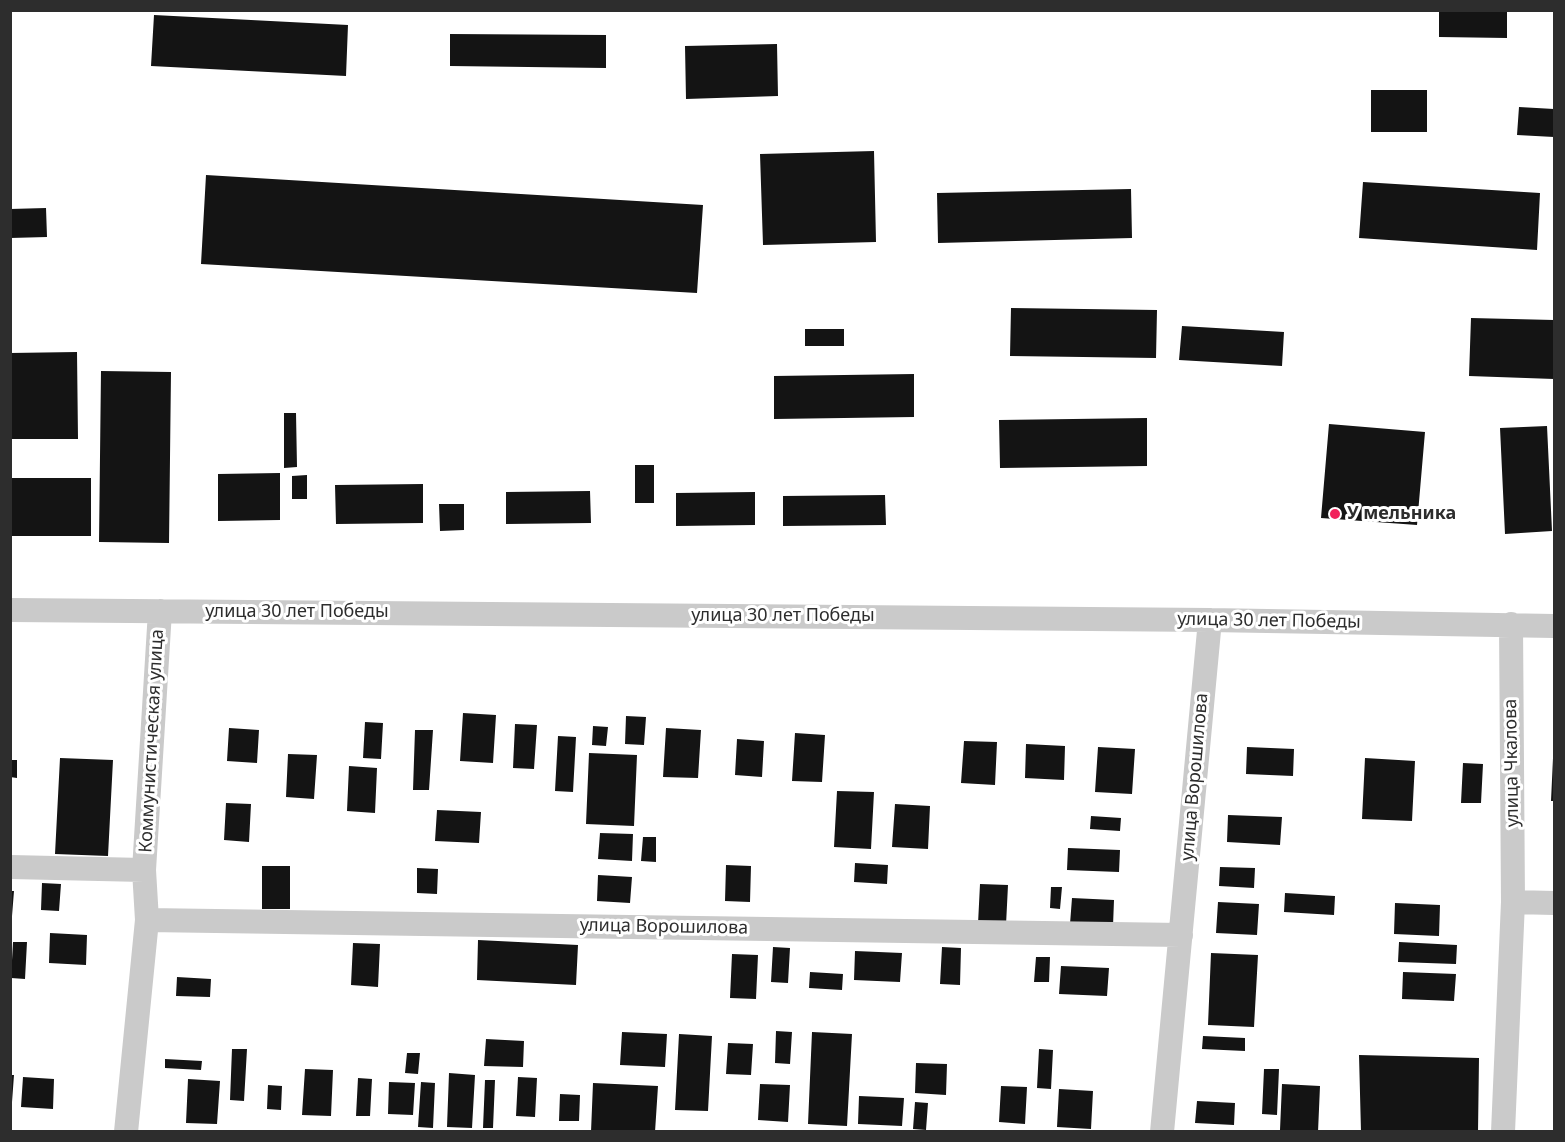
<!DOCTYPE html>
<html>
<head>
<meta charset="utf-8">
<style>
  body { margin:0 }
  #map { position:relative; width:1565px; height:1142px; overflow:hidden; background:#fff; font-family:"Noto Sans",sans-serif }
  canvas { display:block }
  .frame { position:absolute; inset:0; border:12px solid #2d2d2d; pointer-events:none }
</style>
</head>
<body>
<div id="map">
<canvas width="1565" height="1142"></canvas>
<div class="frame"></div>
</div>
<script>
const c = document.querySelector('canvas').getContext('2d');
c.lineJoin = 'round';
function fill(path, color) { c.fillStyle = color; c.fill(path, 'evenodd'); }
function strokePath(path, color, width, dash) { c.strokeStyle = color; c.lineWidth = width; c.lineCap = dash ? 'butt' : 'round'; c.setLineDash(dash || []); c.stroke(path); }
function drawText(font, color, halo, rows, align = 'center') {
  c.font = font + ' "Noto Sans",sans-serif'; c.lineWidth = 6; c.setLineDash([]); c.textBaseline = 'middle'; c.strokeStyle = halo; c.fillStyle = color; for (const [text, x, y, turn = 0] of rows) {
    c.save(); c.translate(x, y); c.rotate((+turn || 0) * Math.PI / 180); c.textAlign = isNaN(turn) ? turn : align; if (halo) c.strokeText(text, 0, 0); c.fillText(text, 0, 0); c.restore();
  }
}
fill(new Path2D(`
  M1439 10H1507V38L1439 37Z
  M154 15 348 25 346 76 151 66Z
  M450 34 606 35V68L450 66Z
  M777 44 778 96 686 99 685 46Z
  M1371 90H1427V132H1371Z
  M1519 107 1554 109V137L1517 135Z
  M874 151 876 242 763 245 760 154Z
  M206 175 703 205 697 293 201 264Z
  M1363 182 1540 193 1537 250 1359 238Z
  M1131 189 1132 238 938 243 937 193Z
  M46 208 47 237 10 238V209Z
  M1011 308 1157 310 1156 358 1010 356Z
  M1471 318 1554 320V379L1469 376Z
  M1182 326 1284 332 1282 366 1179 360Z
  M805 329H844V346H805Z
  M77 352 78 439H10V353Z
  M101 371 171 372 169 543 99 542Z
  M914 374V417L774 419V376Z
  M284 413H296L297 467 284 468Z
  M1147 418V466L1000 468 999 420Z
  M1329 424 1425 432 1417 525 1321 518Z
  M1547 426 1552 531 1505 534 1500 428Z
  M635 465H654V503H635Z
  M280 473V520L218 521V474Z
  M307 475V499H292V476Z
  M10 478H91V536H10Z
  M423 484V523L336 524 335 485Z
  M590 491 591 523 506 524V492Z
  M755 492V525L676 526V493Z
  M885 495 886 525 783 526V496Z
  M439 504H464V530L440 531Z
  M463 713 496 715 493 763 460 761Z
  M626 716 646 717 644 745 625 744Z
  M365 722 383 723 381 759 363 758Z
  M515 724 537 725 534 769 513 768Z
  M593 726 608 727 606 746 592 745Z
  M229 728 259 730 257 763 227 761Z
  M666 728 701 730 698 778 663 777Z
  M415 730H433L429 790H413Z
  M795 733 825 735 822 782 792 781Z
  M558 736 576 737 573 792 555 791Z
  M737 739 764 741 762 777 735 775Z
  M964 741 997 742 995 785 961 783Z
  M1026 744 1065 746 1064 780 1025 778Z
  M1098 747 1135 749 1132 794 1095 792Z
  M1247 747 1294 749 1293 776 1246 774Z
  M589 753 637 755 634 826 586 824Z
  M288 754 317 755 314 799 286 797Z
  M60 758 113 760 108 856 55 854Z
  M1365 758 1415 761 1412 821 1362 819Z
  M1553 758H1554V801H1551Z
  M10 760H17V778L10 777Z
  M1463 763 1483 764 1481 803H1461Z
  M349 766 377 768 375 813 347 811Z
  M837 791 874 792 871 849 834 847Z
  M226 803 251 804 249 842 224 840Z
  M895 804 930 806 928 849 892 847Z
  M437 810 481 812 479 843 435 841Z
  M1228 815 1282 817 1280 845 1227 842Z
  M1091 816 1121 818 1120 831 1090 829Z
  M600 833 633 834 632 861 598 859Z
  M643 837H656V862L641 861Z
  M1068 848 1120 850 1119 872 1067 870Z
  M855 863 888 865 887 884 854 882Z
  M726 865 751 866 750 902 725 901Z
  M262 866H290V909H262Z
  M1220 867 1255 868 1254 888 1219 886Z
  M417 868 438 869 437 894 417 893Z
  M598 875 632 877 630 903 597 901Z
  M42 883 61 884 59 911 41 910Z
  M980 884 1008 885 1006 925 978 924Z
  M1051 887H1062L1060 909 1050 908Z
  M10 891H14L12 916H10Z
  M1285 893 1335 896 1334 915 1284 912Z
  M1072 898 1114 900 1113 926 1070 924Z
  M1218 902 1259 904 1257 935 1216 933Z
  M1395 903 1440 905 1439 936 1394 934Z
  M50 933 87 935 86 965 49 963Z
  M478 940 578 945 576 985 477 980Z
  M13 942H27L25 979 11 978Z
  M1399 942 1457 945 1456 964 1398 962Z
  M353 943 380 944 378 987 351 985Z
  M773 947 790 948 788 983 771 982Z
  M942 947 961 948 960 985 940 984Z
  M855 951 902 953 900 982 854 980Z
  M1211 953 1258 955 1254 1027 1208 1025Z
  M732 954 758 955 756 999 730 998Z
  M1036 957H1050L1049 982H1034Z
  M1061 966 1109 968 1107 996 1059 994Z
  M810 972 843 974 842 990 809 988Z
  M1403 972 1456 974 1454 1001 1402 999Z
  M177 977 211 979 210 997 176 996Z
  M776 1031 792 1032 790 1064 775 1063Z
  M622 1032 667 1034 665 1067 620 1065Z
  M812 1032 852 1034 847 1126 808 1124Z
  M679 1034 712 1036 708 1111 675 1110Z
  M1203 1036 1245 1038V1051L1202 1049Z
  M486 1039 524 1041 523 1067 484 1066Z
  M728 1043 753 1044 751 1075 726 1074Z
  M232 1049H247L244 1101 230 1100Z
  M1039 1049 1053 1050 1051 1089 1037 1088Z
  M407 1053H420L418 1074 405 1073Z
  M1359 1055 1479 1058 1478 1132H1361Z
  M165 1059 202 1061 201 1070 165 1068Z
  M916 1063 947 1064 946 1095 915 1093Z
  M305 1069 333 1070 331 1116 302 1115Z
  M1264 1069H1279L1277 1115 1262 1114Z
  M449 1073 475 1075 472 1128 447 1127Z
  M10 1075H14L12 1102H10Z
  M23 1077 54 1079 53 1109 21 1107Z
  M518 1077 537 1078 535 1117 516 1116Z
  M358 1078 372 1079 370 1116H356Z
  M188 1079 220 1081 217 1124 186 1123Z
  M485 1080H495L493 1128H483Z
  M389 1082 415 1083 413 1115 388 1114Z
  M421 1082 435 1083 433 1128 418 1127Z
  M593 1083 658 1086 655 1132H591Z
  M760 1084 790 1085 788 1122 758 1120Z
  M1282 1084 1320 1086 1318 1132 1280 1130Z
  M268 1085 282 1086 281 1110 267 1109Z
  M1001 1086 1027 1087 1025 1124 999 1122Z
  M1059 1089 1093 1091 1091 1129 1057 1127Z
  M560 1094 580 1095 579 1121H559Z
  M859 1096 904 1098 902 1126 858 1124Z
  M1197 1101 1235 1103 1234 1125 1195 1123Z
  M915 1102 928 1103 926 1130 913 1129Z`), '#141414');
strokePath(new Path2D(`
  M10 610 1210 620 1554 626
  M10 867 144 870
  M1513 902 1554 903
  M147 920 1181 935
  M126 1132 147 920 144 870 160 611
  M1162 1132 1210 620
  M1503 1132 1513 902 1511 624`), '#cacaca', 24);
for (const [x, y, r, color] of [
  [1335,514,6,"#f1225b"]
]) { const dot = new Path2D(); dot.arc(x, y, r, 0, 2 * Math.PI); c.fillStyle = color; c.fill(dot); strokePath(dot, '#fff', 2); }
drawText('bold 18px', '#2d2d2d', '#fff', [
  ["У мельника",1347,514]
], 'left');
drawText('18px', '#2d2d2d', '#fff', [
  ["улица 30 лет Победы",297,612],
  ["улица 30 лет Победы",783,616],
  ["улица 30 лет Победы",1269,621,1],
  ["Коммунистическая улица",152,741,-87],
  ["улица Чкалова",1512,763,-91],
  ["улица Ворошилова",1195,777,-85],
  ["улица Ворошилова",664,927,1]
]);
</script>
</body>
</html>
